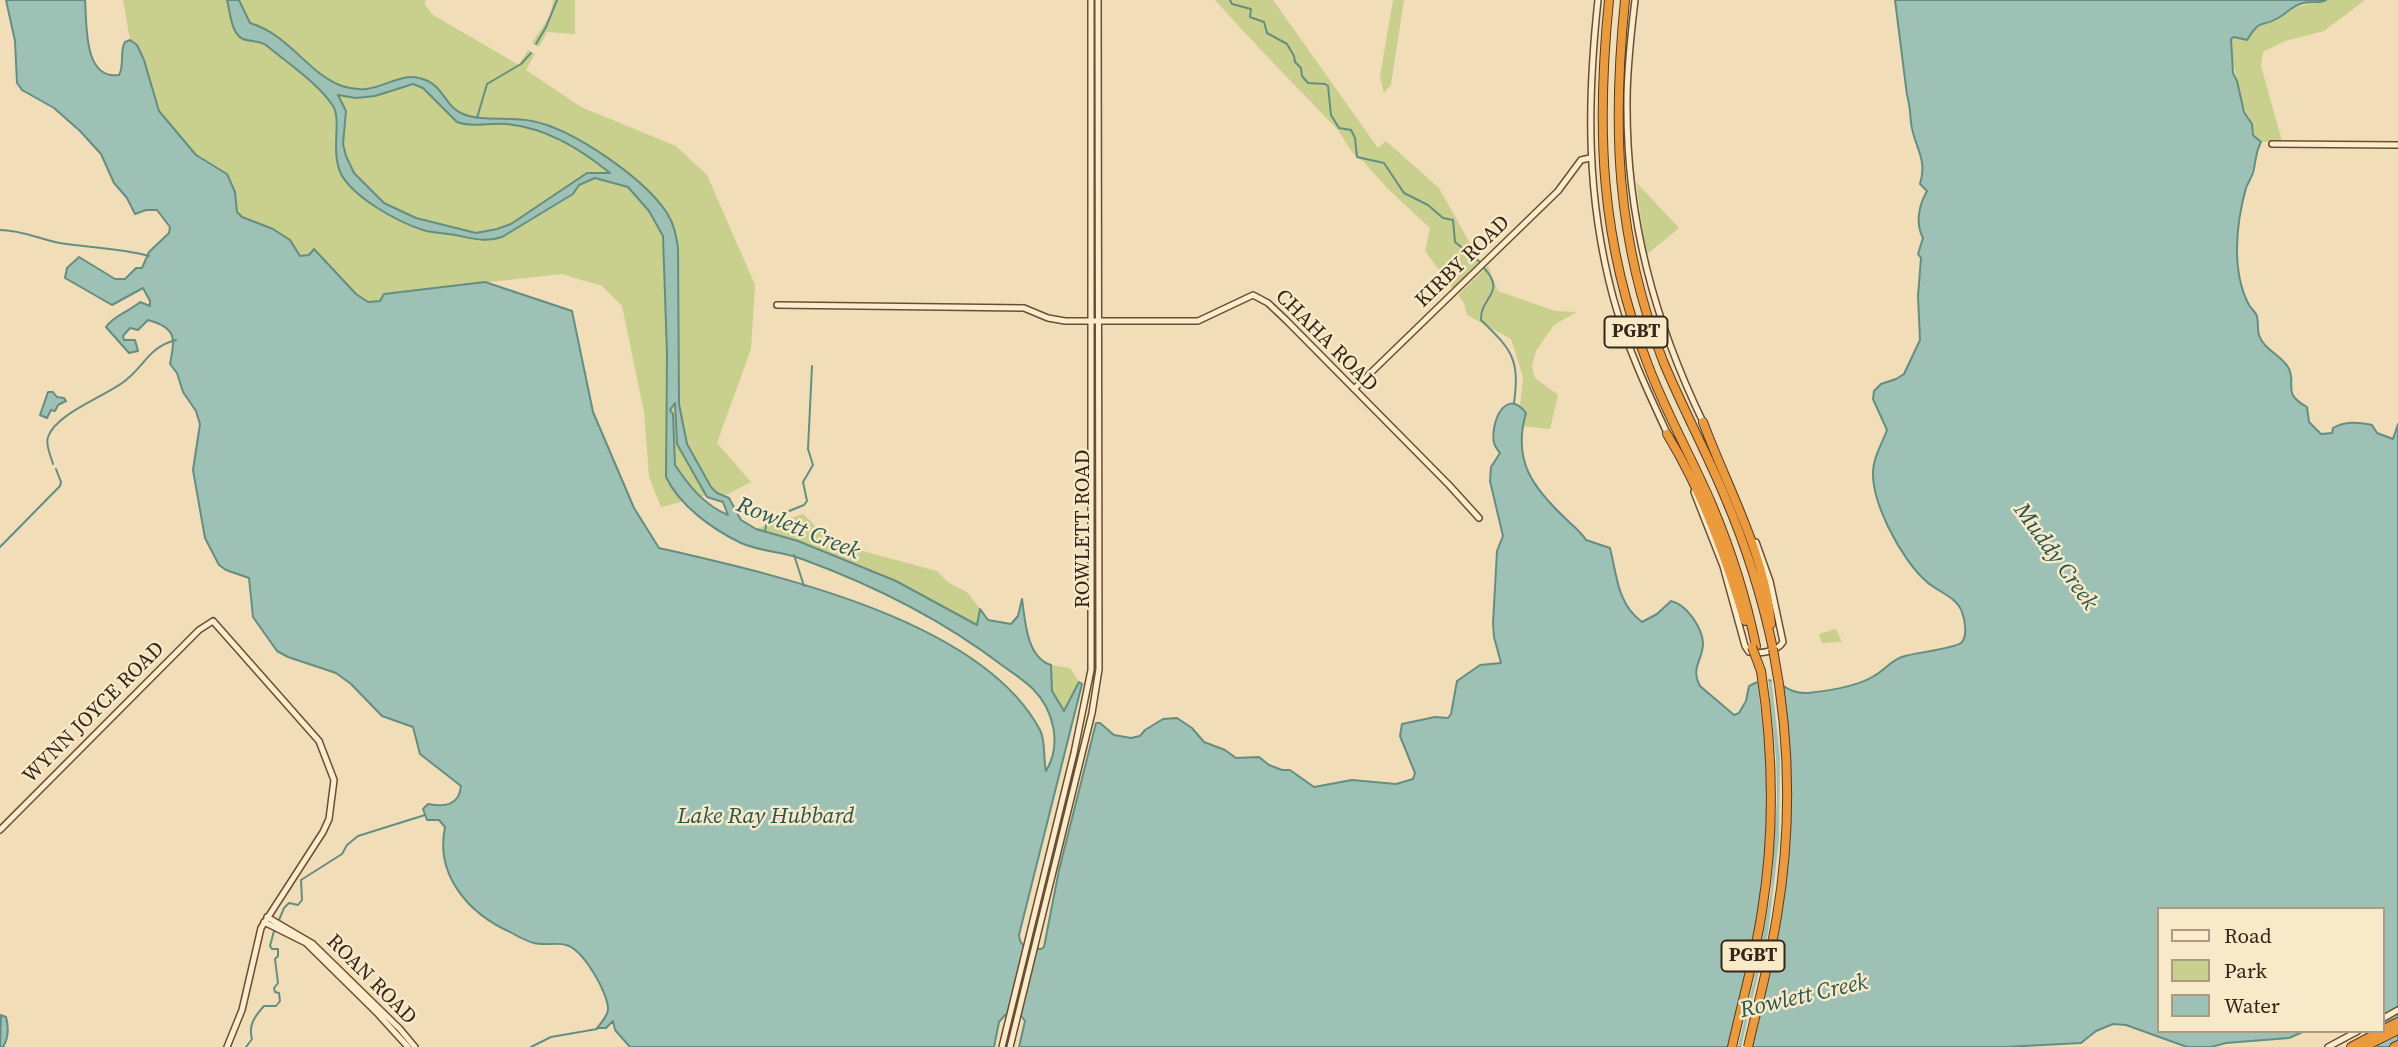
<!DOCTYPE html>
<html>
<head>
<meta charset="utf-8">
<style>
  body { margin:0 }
  #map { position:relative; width:2398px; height:1047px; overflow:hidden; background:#f1deb8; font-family:"Source Serif 4",serif }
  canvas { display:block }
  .legend { position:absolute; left:2157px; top:907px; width:228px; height:126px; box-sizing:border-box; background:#f8e9c8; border:2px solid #aa9b82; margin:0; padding:9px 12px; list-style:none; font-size:21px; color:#352619 }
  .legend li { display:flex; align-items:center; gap:14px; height:35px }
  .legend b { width:35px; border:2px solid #aa9b82 }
</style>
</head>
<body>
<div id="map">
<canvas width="2398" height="1047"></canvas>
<ul class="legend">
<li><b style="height:9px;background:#fceccb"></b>Road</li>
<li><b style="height:19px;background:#c9cf8c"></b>Park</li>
<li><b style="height:19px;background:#9dc1b5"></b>Water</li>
</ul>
</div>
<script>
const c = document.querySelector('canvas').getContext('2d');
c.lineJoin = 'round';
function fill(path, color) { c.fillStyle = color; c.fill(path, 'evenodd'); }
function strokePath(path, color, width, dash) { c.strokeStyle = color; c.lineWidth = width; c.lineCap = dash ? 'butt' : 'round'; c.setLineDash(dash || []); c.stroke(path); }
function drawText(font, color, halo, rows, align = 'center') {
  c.font = font + ' "Source Serif 4",serif'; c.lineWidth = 5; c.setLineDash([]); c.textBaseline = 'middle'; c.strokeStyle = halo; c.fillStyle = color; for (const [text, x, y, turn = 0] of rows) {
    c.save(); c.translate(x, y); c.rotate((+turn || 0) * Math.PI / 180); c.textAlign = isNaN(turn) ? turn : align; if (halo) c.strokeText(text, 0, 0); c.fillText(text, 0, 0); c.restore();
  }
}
fill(new Path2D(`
  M123 0H425V5L433 15 519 65 528 50 535 54 526 70 581 107 676 146 707 175 755 285 751 349 717 443 751 482 726 495 716 493 661 507 649 477 644 412 622 306 602 286 562 274 384 294 380 301 369 302 356 294 314 249 309 255 300 256 273 229 242 217 237 212 235 192 220 168 196 155 159 111 144 60 137 46 130 40Z
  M553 0H575V34L547 32 539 47 532 43 551 14Z
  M1215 0H1273L1378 148 1386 141 1439 188 1480 261 1453 289 1425 251 1430 228 1387 188 1363 161C1351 156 1345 138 1336 128 1295 85 1254 44 1215 0Z
  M1393 0H1404L1391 85 1384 93 1380 77Z
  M2326 0H2365L2324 31 2285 41 2263 52 2261 66 2282 141 2262 142 2254 134 2253 124 2243 107 2231 52V39L2234 37 2246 41C2261 19 2257 29 2276 20 2287 14 2293 7 2305 5 2313 3 2320 5 2326 0Z
  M1636 182 1679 228 1646 255Z
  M1488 266 1498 291 1555 311 1577 312 1554 325 1536 351 1532 366 1535 378 1558 395 1550 429 1522 426 1526 414 1520 406 1523 377 1511 339 1467 315 1464 303 1458 295Z
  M803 514 824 534 859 550 937 571 949 583 967 592 980 609 977 625 896 581 798 541 756 529Z
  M1836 629 1842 642 1822 643 1819 634Z
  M1051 665 1070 668 1079 682 1065 711 1052 691Z`), '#c9cf8c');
const water = new Path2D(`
  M6 0H85C87 24 83 80 119 75 125 64 119 52 125 42L130 40 137 45 144 60 159 111 196 155 227 174 235 192 237 212 242 217 273 229 290 240 300 256 309 255 314 249 356 294 368 302 380 301 384 294 485 282 572 311 593 412 634 508 659 548C772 574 981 619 1040 730 1046 741 1043 759 1046 771 1062 745 1054 710 1033 689 1024 680 1013 673 1003 666 943 620 873 585 802 559 782 551 761 552 741 543 712 529 680 506 666 477L667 354 663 236 649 211 628 187 595 178 579 185 573 194 502 237C485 243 472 238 455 235 444 233 433 233 423 230 398 222 354 198 341 174 330 150 342 121 333 106 319 84 286 62 266 45 258 40 251 42 243 39 231 34 230 11 227 0H239L250 23C290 35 308 74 342 86 377 98 394 72 419 78 444 83 444 107 463 114 482 122 511 116 532 121 573 129 644 178 667 213 674 224 676 235 678 248L679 404 687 444 711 487 717 493 729 498 741 520 756 529 798 541 896 581 977 625 980 609 988 620 1011 624 1018 616 1022 599C1025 619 1026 657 1051 665L1052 691 1064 711 1079 682 1082 684 1019 935C1020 949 1029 947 1041 949L1044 947 1059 870 1096 723H1100L1114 735 1131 738 1140 736 1145 730 1163 719 1177 718 1192 728 1204 742 1225 750 1236 758 1259 757 1269 765 1282 770H1290L1314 787 1352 780 1396 784 1413 779 1415 773 1400 736 1402 724 1435 717 1448 718 1451 714 1457 681 1480 665 1501 663 1494 637 1493 623 1497 551 1503 536 1490 481 1491 467 1500 453C1498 450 1495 447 1494 443 1490 424 1505 386 1526 413 1512 461 1533 488 1567 520 1574 527 1580 531 1586 540L1610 548C1617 575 1617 604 1642 622L1657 614 1671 601C1686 604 1702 627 1703 643 1703 661 1690 667 1700 686L1734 715 1739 713 1746 701 1749 686C1779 669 1781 695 1808 693 1827 691 1858 686 1874 676 1885 670 1893 658 1905 656 1915 653 1955 648 1961 643 1968 637 1965 620 1962 612 1957 597 1938 592 1927 582 1902 561 1867 497 1874 464 1876 453 1883 441 1887 430L1873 399 1874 391 1881 384 1896 379 1904 374 1920 340 1918 296 1921 258 1918 254 1923 238C1915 223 1919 205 1927 191L1920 184C1928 158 1914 147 1911 123 1910 113 1910 105 1907 95L1895 0H2326C2318 4 2311 1 2303 3 2292 6 2287 13 2278 18 2260 29 2262 16 2247 40L2234 37 2231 39 2233 73 2237 81 2244 112 2252 124 2253 135 2261 142C2255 153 2256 162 2253 173 2251 178 2248 183 2246 188 2236 224 2231 271 2249 305 2251 308 2254 311 2256 314 2259 320 2257 329 2259 335 2264 350 2280 354 2288 367 2298 384 2280 392 2307 407L2309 422 2321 434 2332 433 2333 428C2345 421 2358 422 2372 425L2377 433 2393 439 2398 424V1047H2378L2371 1031H2382V909H2158V1031H2305L2289 1038 2226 1043 2211 1047H2187L2126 1025 2113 1024 2096 1031 2081 1043 2005 1047H1019L1025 1021 1022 1017 1005 1015 999 1022 994 1047H630L615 1030 613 1021 606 1028H597C601 1023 607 1017 608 1010 609 994 583 949 566 945 556 942 544 946 534 943 526 941 517 936 510 932 468 913 435 875 445 827L439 820H427L423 809 428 804C444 807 459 806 461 786L420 754 413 727 382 716 351 684 336 673 288 657 277 651 253 617 249 578 226 570 219 565 205 538 193 470 200 424 196 411 183 392 177 373 170 364C175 338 177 328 148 320L138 330 130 328 123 336 124 340H135L138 351 129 353 106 327C113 316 130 311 140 302L150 306V301L143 288 112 305 65 278 67 268 79 257 115 279H125L136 268H142L149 252 169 233 170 227 157 210H146L135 214 127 198 114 183 101 154 80 131 54 108 22 90 17 83 15 41ZM413 84 423 88 457 122C473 128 490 122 507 124 546 128 579 148 610 173H587L511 224 497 229 476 233 416 218 384 203 354 173 346 156 343 144 346 111 338 95 356 98 375 96ZM675 403 677 444 707 497 723 502 728 515C704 505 689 486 675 465L673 414 670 410Z
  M48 392H53L57 397 64 398 66 401 58 405 55 411 51 410 47 418 40 415Z
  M1 1015 6 1017C9 1028 9 1037 3 1047H0Z`);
fill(water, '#9dc1b5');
strokePath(water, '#658e83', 2);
fill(new Path2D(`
  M1768 676 1776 757 1777 798 1771 891 1758 963 1738 1047H1728L1756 931 1762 890 1767 829V768L1757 678Z
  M1771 676 1781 681 1789 841 1751 1047H1741L1768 933 1779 840 1780 757Z`), '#f1deb8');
strokePath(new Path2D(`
  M1230 0 1232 4 1251 9 1250 17 1264 22 1267 33 1287 44 1294 56 1295 62 1301 68 1302 76 1308 83 1325 84 1328 86 1331 115 1339 128 1351 130 1355 138 1357 157 1384 163 1404 193 1428 205 1443 218 1453 220 1455 242 1481 263
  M536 44 546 27 557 0
  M477 118 487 84 521 64 531 53
  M0 230C21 230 40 239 60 243 90 248 120 248 149 256
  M1484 268C1507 293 1480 297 1481 320 1512 350 1520 359 1514 403
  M53 464C51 456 45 445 48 437 56 413 107 396 126 380 146 364 149 347 176 340
  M765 531 767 520 804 505 807 501 803 482 813 465 808 449 812 366
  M0 547 60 486 61 482 56 469
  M794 555 804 586
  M279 920 284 908 289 903 298 905 302 900 301 880 342 854 347 845 358 836 425 815
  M246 1047 252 1039C248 1025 255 1016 264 1006H276L280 1001 279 993 275 992 274 988 278 983 275 959 278 956V949H272L270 946 274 931
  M531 1047 551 1037 597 1029`), '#658e83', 2);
const secondary = new Path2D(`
  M1598 0C1587 102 1586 196 1613 297 1626 345 1647 390 1668 435
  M1635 0C1631 34 1627 67 1627 101 1626 217 1654 321 1704 424
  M2272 144 2398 145
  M777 305 1024 308 1048 318 1065 321H1198L1253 295 1268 303 1286 320 1449 485 1479 518
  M1354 389 1558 191 1581 160 1590 158
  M1694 492 1723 566 1745 646 1749 652C1760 654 1777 652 1783 642L1770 581 1756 542
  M0 830 199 630 213 621 319 741 334 780 329 819 323 832 261 928 242 1010 227 1047
  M267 917 313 944 400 1029 415 1047
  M264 922 306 943 378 1014 408 1047
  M2382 1019 2398 1010
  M1002 1047 1074 753 1091 670V0
  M1010 1047 1092 713 1099 669 1098 0
  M2328 1047 2358 1031`);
const highway = new Path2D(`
  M1609 0C1596 130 1600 241 1648 365 1666 413 1692 458 1712 505 1731 550 1746 598 1756 646
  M1625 0C1612 129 1616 239 1663 361 1682 407 1706 451 1725 497 1746 546 1762 597 1773 649
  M1703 422C1727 487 1765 553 1771 624
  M1667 434C1703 493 1725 556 1745 621
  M2382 1030 2398 1022
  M1732 1047C1742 1002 1755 957 1762 911 1775 831 1773 750 1761 671
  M2351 1047 2381 1031
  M2364 1047 2398 1030
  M2394 1047 2398 1045`);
strokePath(secondary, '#694e36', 8);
strokePath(highway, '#553b27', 10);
strokePath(secondary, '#fceccb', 5);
strokePath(highway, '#eb9a3e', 8);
const highwayBridge = new Path2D(`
  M1752 647 1761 671
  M1748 1047C1758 1004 1770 960 1777 916 1792 827 1790 737 1773 649`);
strokePath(highwayBridge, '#553b27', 10, []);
strokePath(highwayBridge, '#eb9a3e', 8);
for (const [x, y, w] of [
  [1636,332,63],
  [1753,956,63]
]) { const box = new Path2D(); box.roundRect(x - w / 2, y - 15.5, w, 31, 5); c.fillStyle = '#f8e9c8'; c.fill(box); strokePath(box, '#352619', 2); }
drawText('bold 19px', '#352619', null, [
  ["PGBT",1636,332],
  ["PGBT",1753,956]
]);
drawText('21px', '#352619', '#f8e9c8', [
  ["KIRBY ROAD",1463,262,-44],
  ["CHAHA ROAD",1326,341,45],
  ["ROWLETT ROAD",1084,529,-90],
  ["WYNN JOYCE ROAD",94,713,-45],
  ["ROAN ROAD",371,980,45]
]);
drawText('italic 23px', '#265752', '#f8e9c8', [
  ["Rowlett Creek",798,529,22],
  ["Muddy Creek",2055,557,54],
  ["Lake Ray Hubbard",766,817],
  ["Rowlett Creek",1804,997,-13]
]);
</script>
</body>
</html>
